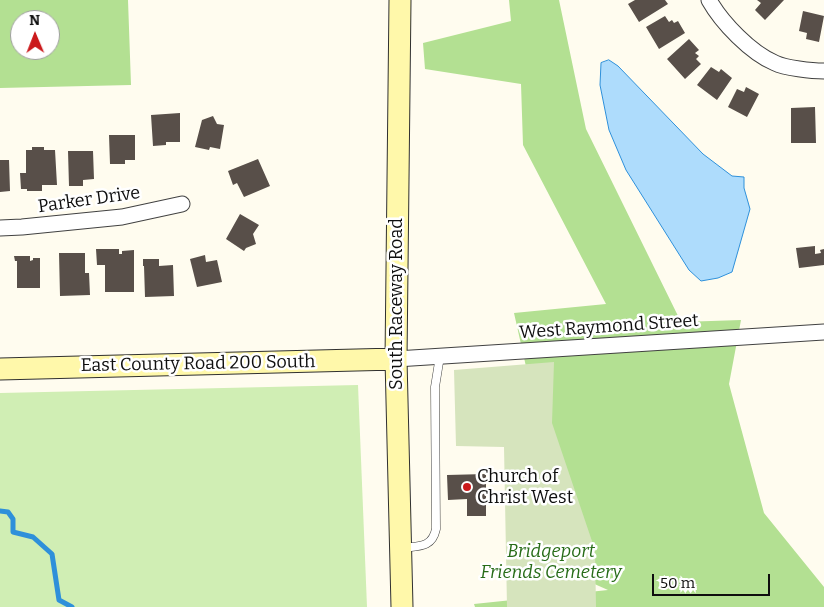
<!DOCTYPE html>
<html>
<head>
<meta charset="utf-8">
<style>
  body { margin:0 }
  #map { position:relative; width:824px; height:607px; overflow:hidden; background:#fffcef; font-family:Bitter,serif }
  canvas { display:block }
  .north { position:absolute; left:10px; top:10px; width:50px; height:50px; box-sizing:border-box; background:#fff; border:1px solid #9f9f9f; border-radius:50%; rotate:359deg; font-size:14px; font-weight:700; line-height:20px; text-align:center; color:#0e0e0e }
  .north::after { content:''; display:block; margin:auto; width:18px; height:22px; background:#cb191b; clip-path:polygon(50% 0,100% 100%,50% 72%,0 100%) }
  .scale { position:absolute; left:652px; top:574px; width:118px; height:22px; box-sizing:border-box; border:2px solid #0e0e0e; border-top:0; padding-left:6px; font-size:15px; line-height:18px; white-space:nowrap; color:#0e0e0e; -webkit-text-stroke:4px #fff; paint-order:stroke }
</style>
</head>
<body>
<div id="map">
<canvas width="824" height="607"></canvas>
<div class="north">N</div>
<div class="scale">50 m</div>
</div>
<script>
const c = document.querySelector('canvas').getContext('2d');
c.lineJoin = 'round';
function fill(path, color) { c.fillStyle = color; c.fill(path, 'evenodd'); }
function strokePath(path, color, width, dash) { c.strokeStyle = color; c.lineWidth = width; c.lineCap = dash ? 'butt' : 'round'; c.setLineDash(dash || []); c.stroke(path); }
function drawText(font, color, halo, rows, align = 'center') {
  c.font = font + ' Bitter,serif'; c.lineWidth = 5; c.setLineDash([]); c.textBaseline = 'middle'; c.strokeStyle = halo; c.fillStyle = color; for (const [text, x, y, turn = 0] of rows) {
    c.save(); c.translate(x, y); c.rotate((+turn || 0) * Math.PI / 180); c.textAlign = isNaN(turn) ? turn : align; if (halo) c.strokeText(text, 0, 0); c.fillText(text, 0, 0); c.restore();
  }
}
fill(new Path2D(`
  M358 385 367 607H0V393Z`), '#d0eeb4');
fill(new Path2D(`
  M0 0H128L131 85 0 88ZM20 20H50V50H20Z
  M509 0H559L586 129 681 322 741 320 729 384 764 513 824 587V607H475L474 604 608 590 556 567 540 429 514 313 606 304 523 145 521 84 425 69 423 43 511 21Z`), '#b3e092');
fill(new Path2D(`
  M554 362 552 423 595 550 596 607H507L504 447 456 446 454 370Z`), '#d6e4bd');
const water = new Path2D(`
  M609 60 618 66 703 154 732 176 744 177V188L750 209 732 272 718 278 701 281 689 270 626 170 609 130 600 85 601 63Z`);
fill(water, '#aedcfc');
strokePath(water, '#2e90da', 1);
strokePath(new Path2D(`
  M0 511 8 512 13 519V532L33 537 52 554 59 600 72 607`), '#2e90da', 5);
fill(new Path2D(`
  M635 0H665L668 4 639 22 628 4Z
  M757 0H784L765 20 755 10 761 3Z
  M803 11 824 16 819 42 806 39 807 33 799 31Z
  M665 16 669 22 672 20 674 23 678 21 685 33 659 49 646 27Z
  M689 39 699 50 695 53 699 56 696 59 701 64 685 79 667 59Z
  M711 67 719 72 721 69 732 78 717 100 697 85Z
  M746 87 759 94 747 117 728 107 737 89 744 92Z
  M815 107 816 143H791V108Z
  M180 113V142H166V145L153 146 151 115Z
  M213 116 217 124 224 125 220 149 210 147 209 150 195 147 202 120Z
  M109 135H135V160H125V164H110Z
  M32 147H44V150H55L57 185H42V191H27V189H21L20 173H26V150H32Z
  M68 151H93L94 179 83 180V186H69Z
  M258 159 270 186 244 197 237 183 233 185 228 171Z
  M0 160H9L10 191 0 192Z
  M240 214 259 225 253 234 256 244 246 248 244 251 226 239Z
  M815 246V254L821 253 820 250 824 249V265L799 268 796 248Z
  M96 249H119V254H122V251L134 250V292H105V265H97Z
  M59 253H85V273H89L90 295 60 296Z
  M205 255 206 262 217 260 222 282 197 287 190 259Z
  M14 256H30V261L33 260V258H40V288H17V261H15Z
  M143 259H159V266L173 265 174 296 145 297 144 266H143Z
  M486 474V516H467V499L448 500 447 475Z`), '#584f49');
const lane = new Path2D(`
  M402 548C419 546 432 548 436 529L435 387 440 356`);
const street = new Path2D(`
  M709 0C722 23 751 53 775 63 785 68 812 71 824 71
  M0 228 22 227 122 217 182 204
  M396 359 824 332`);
const secondary = new Path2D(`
  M400 0 396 359 402 607
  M0 369 396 359`);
strokePath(lane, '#414141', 9);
strokePath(street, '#414141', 17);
strokePath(secondary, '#303030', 23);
strokePath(lane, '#fff', 8);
strokePath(street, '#fff', 15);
strokePath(secondary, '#fff8aa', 21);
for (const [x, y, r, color] of [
  [467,487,5,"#cb191b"]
]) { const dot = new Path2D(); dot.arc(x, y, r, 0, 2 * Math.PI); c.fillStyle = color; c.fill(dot); strokePath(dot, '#fff', 2); }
drawText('18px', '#0e0e0e', '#fff', [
  ["Parker Drive",89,200,-8],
  ["South Raceway Road",397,304,-90],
  ["West Raymond Street",609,327,-4],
  ["East County Road 200 South",198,364,-1]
]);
drawText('18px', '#0e0e0e', '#fff', [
  ["Church of",477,477],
  ["Christ West",477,498]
], 'left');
drawText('italic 18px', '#276c18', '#fff', [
  ["Bridgeport",551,552],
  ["Friends Cemetery",551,573]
]);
</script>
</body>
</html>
